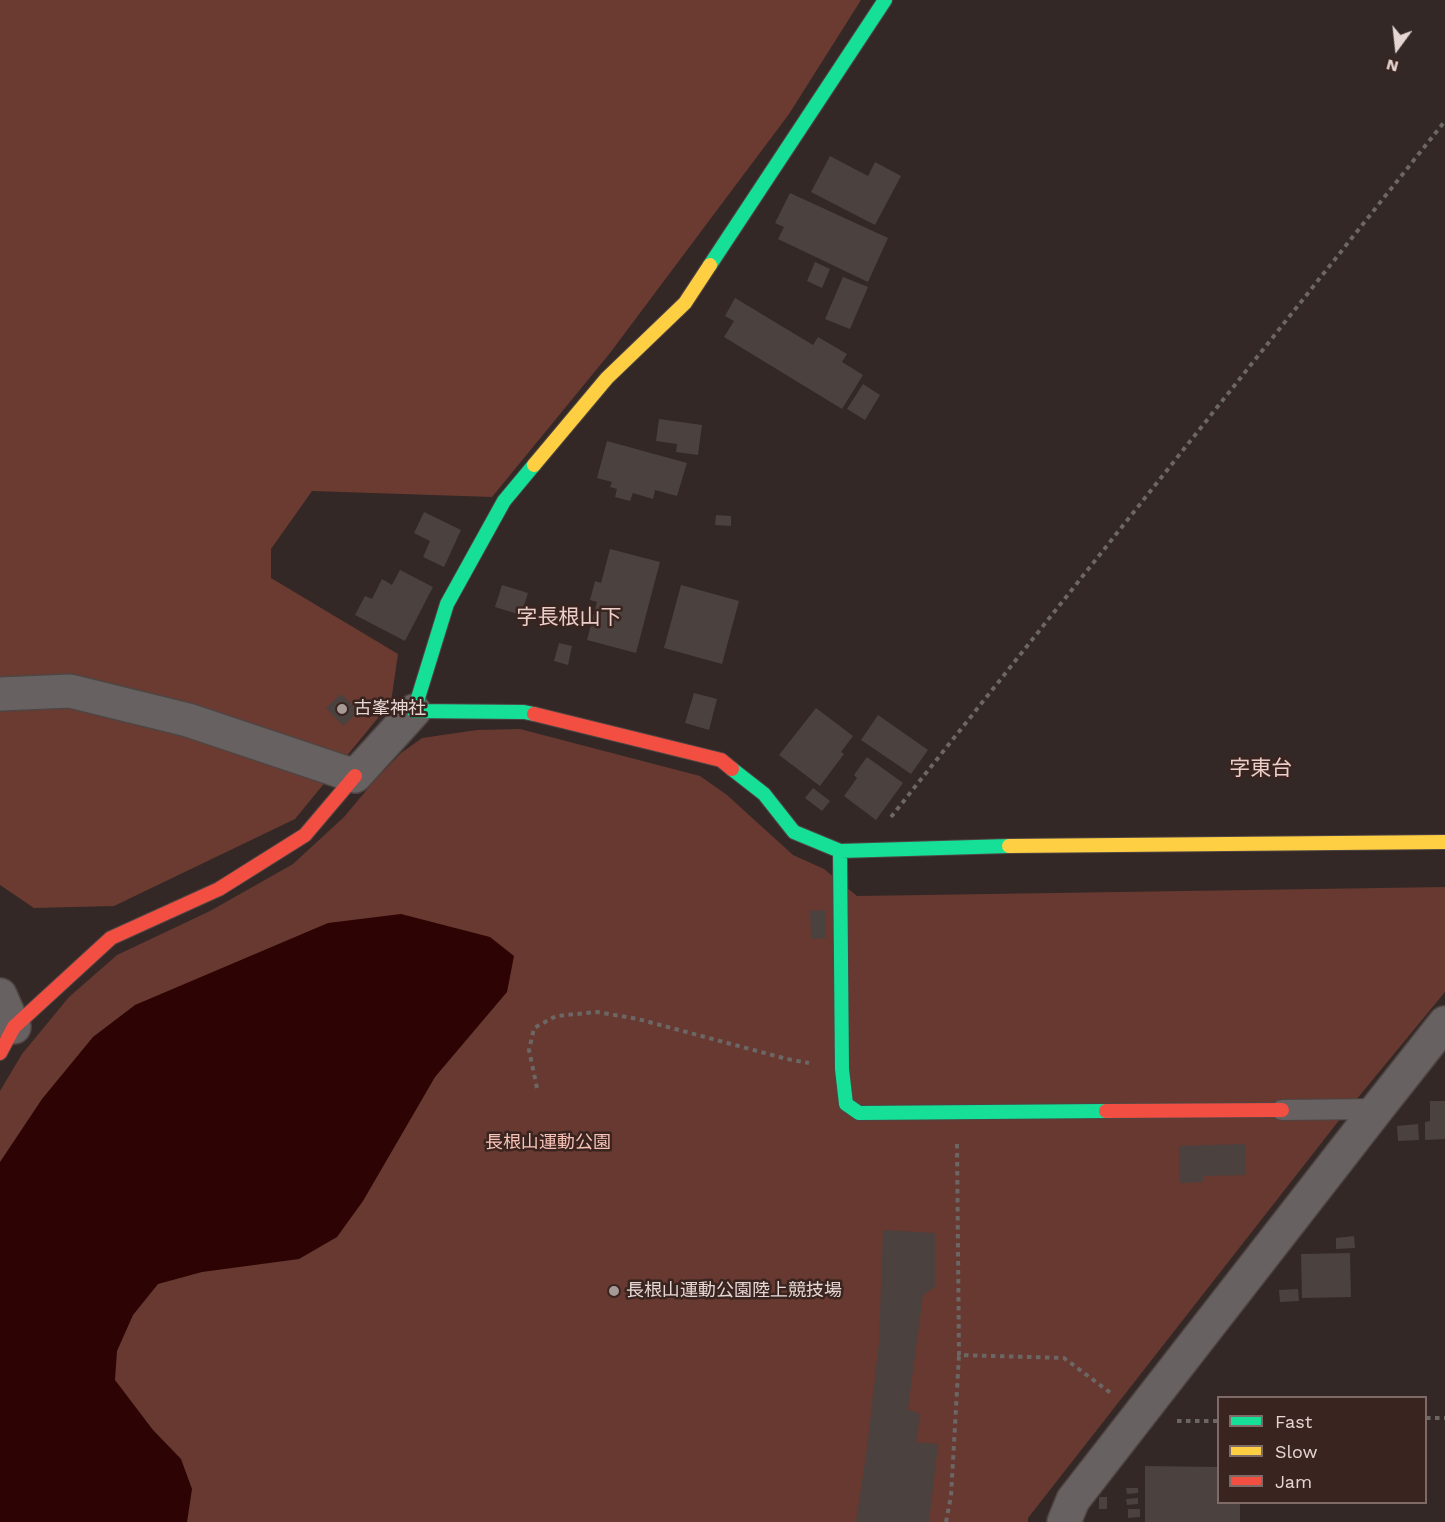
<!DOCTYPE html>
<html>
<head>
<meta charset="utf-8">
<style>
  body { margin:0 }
  #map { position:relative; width:1445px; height:1522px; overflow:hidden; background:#332826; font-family:"Work Sans",sans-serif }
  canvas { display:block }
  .legend { position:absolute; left:1217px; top:1396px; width:210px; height:108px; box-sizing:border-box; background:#392420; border:2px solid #7e6b68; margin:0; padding:8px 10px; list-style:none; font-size:18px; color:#e5d6d3 }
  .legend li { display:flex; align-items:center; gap:12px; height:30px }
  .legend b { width:30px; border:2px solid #7e6b68 }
  .north { position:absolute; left:1367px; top:18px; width:60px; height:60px; -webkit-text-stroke:4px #392420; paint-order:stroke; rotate:195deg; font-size:16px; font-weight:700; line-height:24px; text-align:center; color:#e5d6d3 }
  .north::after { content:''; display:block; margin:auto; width:21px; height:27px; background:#e5d6d3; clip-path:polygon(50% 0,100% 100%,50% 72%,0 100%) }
</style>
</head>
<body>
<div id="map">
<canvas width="1445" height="1522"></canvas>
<ul class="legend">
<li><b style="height:8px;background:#16e098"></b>Fast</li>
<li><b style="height:8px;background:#ffcf43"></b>Slow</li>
<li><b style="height:8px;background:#f24e42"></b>Jam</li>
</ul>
<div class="north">N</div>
</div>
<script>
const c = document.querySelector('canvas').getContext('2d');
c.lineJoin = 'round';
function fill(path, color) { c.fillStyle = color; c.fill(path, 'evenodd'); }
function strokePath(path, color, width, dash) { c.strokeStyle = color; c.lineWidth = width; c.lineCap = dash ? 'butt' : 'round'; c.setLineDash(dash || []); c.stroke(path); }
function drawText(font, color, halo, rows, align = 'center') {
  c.font = font + ' "Work Sans","Noto Sans JP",sans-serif'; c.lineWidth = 5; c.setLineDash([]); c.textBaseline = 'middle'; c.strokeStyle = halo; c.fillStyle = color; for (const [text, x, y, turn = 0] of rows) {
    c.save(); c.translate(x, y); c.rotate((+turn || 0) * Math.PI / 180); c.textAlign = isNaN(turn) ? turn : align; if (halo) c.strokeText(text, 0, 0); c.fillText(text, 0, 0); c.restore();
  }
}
fill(new Path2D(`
  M520 729 700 776 727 795 793 855 824 869 857 896 1445 887V992L1337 1123 1028 1518V1522H0V1091L22 1054 69 997 117 955 210 911 293 864 344 817 375 780 401 753 422 738 477 730Z`), '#673930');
fill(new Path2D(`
  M0 0H861L789 114 610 353 492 497 312 491 271 549V578L398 654 391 702 295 819 114 906 34 908 0 885Z`), '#6b3b31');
fill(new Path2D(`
  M401 914 490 937 514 956 507 992 435 1077 363 1201 337 1237 299 1259 202 1272 158 1284 133 1315 117 1351 115 1380 153 1430 181 1459 192 1489 187 1522H0V1162L42 1099 93 1037 135 1005 328 923Z`), '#2d0403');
fill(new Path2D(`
  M830 156 868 176 875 162 901 176 875 225 811 192Z
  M790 193 888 238 868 282 778 239 784 227 775 223Z
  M815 262 830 269 822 288 807 281Z
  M843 277 868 287 850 329 825 319Z
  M735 298 813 345 818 337 847 354 842 362 863 375 842 409 724 337 734 321 725 316Z
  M863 384 880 395 865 420 847 409Z
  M659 419 702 425 698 455 676 452 677 444 656 441Z
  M607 441 687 463 677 496 655 490 653 499 633 493 630 501 615 497 617 489 610 487 612 482 597 478Z
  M424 512 461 530 444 567 423 557 430 541 414 533Z
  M716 515 731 516V526L715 525Z
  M610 549 660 562 636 653 587 640 597 602 590 600 595 581 601 583Z
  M400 570 433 587 405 641 355 615 365 596 372 599 382 579 392 585Z
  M502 585 528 593 521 615 495 607Z
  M681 585 739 601 722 664 664 648Z
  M559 643 572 646 568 665 554 661Z
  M694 693 717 699 709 730 685 723Z
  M341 694 359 711 343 726 326 708Z
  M816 708 853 736 841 752 844 754 820 786 779 755Z
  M878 715 928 750 911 774 861 740Z
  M867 757 903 783 876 820 844 796 857 778 854 775Z
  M813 788 830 801 822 811 805 798Z
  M825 910 826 938 811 939 810 911Z
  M1430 1101H1445V1139L1425 1140V1122L1430 1121Z
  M1418 1124 1419 1140 1398 1141 1397 1126Z
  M1245 1144 1246 1175 1203 1176V1182L1180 1183 1179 1146Z
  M883 1230 935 1233V1287L923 1295 908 1409 920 1414 916 1442 938 1444 929 1522H856L867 1448 879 1342Z
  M1354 1236 1355 1248 1336 1249V1238Z
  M1350 1253 1351 1297 1302 1298 1301 1254Z
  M1298 1289 1299 1301 1280 1302 1279 1290Z
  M1145 1466 1218 1467V1502H1240V1522H1145Z
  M1126 1488H1138V1493L1127 1494Z
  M1099 1497H1107V1509H1099Z
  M1138 1498V1504L1127 1505 1126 1499Z
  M1128 1509H1140V1517L1128 1518Z`), '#4b413f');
const lane = new Path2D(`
  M1282 1110 1377 1109`);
const street = new Path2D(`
  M0 694 70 691 188 720 355 776 414 711
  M0 995 14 1027
  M1064 1522 1073 1500 1377 1109 1445 1023`);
const fast = new Path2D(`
  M710 265 885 0
  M534 714 524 712 414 711 447 604 504 501 534 465
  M732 769 764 794 794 832 840 851 1009 846
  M840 851 842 1069 846 1104 859 1113 1106 1111`);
const slow = new Path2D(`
  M534 465 607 378 685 303 710 265
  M1009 846 1445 842`);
const jam = new Path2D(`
  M534 714 721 760 732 769
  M0 1053 14 1027 111 938 219 889 305 835 355 776
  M1106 1111 1282 1110`);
strokePath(lane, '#4f4543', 22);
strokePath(street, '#4f4543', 36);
strokePath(fast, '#4f4543', 16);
strokePath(slow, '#4f4543', 16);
strokePath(jam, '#4f4543', 16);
strokePath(new Path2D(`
  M891 817 1445 121
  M537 1088 529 1050 534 1028 556 1016 597 1012 638 1019 787 1059 809 1063
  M957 1144 959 1355 1064 1358 1112 1394
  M1426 1418H1445
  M1177 1421H1218
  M946 1522 951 1496 959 1355`), '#6c6665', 4, [4.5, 4.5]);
strokePath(lane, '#676161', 20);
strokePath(street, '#676161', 33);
strokePath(fast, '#16e098', 14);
strokePath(slow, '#ffcf43', 14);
strokePath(jam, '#f24e42', 14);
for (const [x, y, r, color] of [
  [342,709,6,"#a79996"],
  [614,1291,6,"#a79996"]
]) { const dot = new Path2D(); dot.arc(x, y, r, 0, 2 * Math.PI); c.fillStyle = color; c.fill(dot); strokePath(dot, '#392420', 2); }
drawText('18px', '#e5d6d3', '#392420', [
  ["古峯神社",354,709],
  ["長根山運動公園陸上競技場",626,1291]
], 'left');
drawText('18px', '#f7c1b5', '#392420', [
  ["長根山運動公園",548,1143]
]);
drawText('21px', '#ebcec8', '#392420', [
  ["字長根山下",569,618],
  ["字東台",1261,769]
]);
</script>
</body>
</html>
